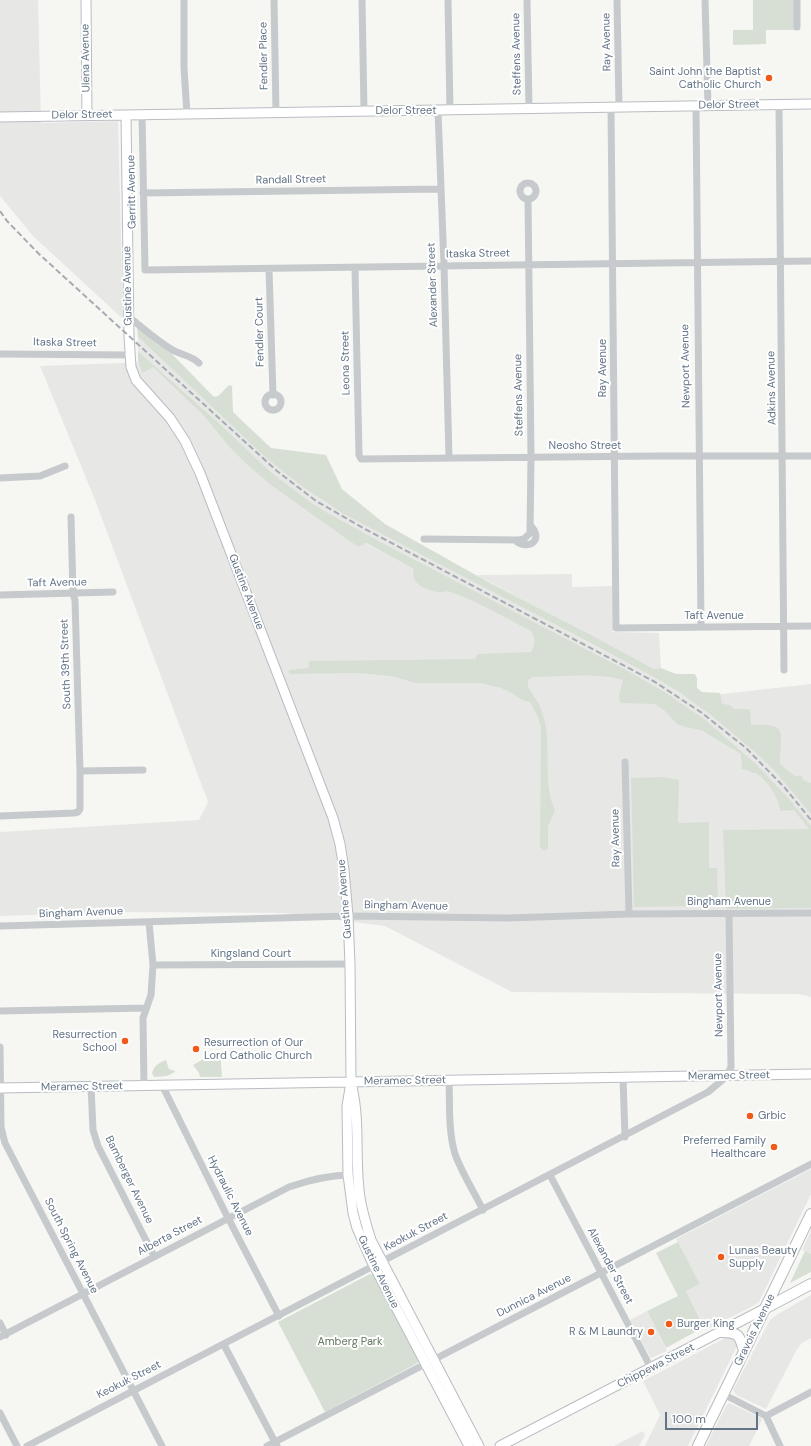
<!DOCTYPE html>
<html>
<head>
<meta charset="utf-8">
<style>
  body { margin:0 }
  #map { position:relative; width:811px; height:1446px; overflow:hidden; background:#f6f7f3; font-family:"DM Sans",sans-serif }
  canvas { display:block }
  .scale { position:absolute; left:665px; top:1412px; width:93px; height:18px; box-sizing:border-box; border:2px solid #637486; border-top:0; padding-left:5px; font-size:12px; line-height:14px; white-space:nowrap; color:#637486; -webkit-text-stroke:3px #fff; paint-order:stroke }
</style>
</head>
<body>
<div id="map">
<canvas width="811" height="1446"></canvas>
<div class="scale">100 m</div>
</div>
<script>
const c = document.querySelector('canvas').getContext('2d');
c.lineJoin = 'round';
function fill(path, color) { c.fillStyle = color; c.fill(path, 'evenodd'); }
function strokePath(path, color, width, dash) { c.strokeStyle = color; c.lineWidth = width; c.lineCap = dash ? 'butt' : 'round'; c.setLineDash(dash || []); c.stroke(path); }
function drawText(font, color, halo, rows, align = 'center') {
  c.font = font + ' "DM Sans",sans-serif'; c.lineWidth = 4; c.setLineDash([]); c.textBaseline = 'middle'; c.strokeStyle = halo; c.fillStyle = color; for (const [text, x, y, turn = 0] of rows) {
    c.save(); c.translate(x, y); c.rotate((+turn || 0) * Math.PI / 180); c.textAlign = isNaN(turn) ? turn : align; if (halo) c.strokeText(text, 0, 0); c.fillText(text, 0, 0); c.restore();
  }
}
fill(new Path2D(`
  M0 0H38L41 123 118 121 123 319 33 236 0 196Z
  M138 337 266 458 304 488 325 502 655 678 687 698 811 684V997L798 994H780L512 992 385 926 284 913 117 912 0 916V832L199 820 208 802 95 500 40 366 149 362 203 415 230 448 244 462 358 547 365 543 479 603 663 691 630 672 379 541 328 513 309 501 271 472 221 425 138 351Z
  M572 574V587L612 586 613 632 659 633 661 668 654 669 476 575Z
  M811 1169V1194L759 1302 753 1306 706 1330 686 1291 700 1284 676 1239Z
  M811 1231V1254L802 1250Z
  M811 1295V1338L802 1343 796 1351 766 1409 736 1395 733 1390 734 1388 770 1320 778 1314Z
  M647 1311 667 1351 651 1358 649 1355 630 1320Z
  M731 1335 738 1344 688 1446H645L660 1415 643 1381Z
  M729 1403 761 1418 762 1420 749 1446H706L726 1406Z
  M643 1431 645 1435 639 1446H614Z`), '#e7e8e6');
fill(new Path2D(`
  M753 0H794L795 30H766V44L733 45V30H753Z
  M137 327 157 344 171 353 214 397 218 396 229 385 232 386 233 412 271 448 326 455 342 489 385 524 490 583 591 635 654 669 661 668 676 674H695L697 678V688L702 692 720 693C723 702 718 704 730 705L734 709H745L750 710 751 725C790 722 780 734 780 764L795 776H802L803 780 811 783V814L773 769 755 752 711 715 680 693 655 678 594 645 344 514 304 488 266 458 138 337Z
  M138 351 221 425 271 472 309 501 328 513 379 541 630 672 663 691 704 719 756 764 790 800 811 826V908L727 909 726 908 723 830 809 829 794 810 780 811C779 798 768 781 756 773 751 774 748 769 742 769L741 754 701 730 685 727 677 724 665 711 655 704 621 703C616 696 622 688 623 680 595 672 562 677 533 677L528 680C526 689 534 695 538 702 541 708 543 715 545 722 551 750 543 786 555 810L548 826V849L544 851 540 847 541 727 538 717 530 702 522 700 512 693 501 688 481 683H416L391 676 357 673 289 674V670L309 668V661L475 659 478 654 531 652C535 646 536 637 531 631 503 617 477 600 447 591 440 595 422 589 417 583 415 581 414 578 413 575L414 569 366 543 358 547 271 485 244 462 230 448 203 415 153 367 142 373 138 361Z
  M663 777 679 780 678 823 709 822V868H717L718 906 634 907 631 778Z
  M220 1052 222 1077H200L199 1073 193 1065 210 1055Z
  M166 1060 169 1069 175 1071V1072L167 1076 154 1077 152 1073C154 1066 159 1062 166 1060Z
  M678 1242 700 1284 686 1291 704 1327 666 1348 647 1311 678 1296 656 1253Z
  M805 1251 811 1254V1272L790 1283Z
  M370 1274 374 1275 419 1361 416 1364 325 1412 278 1322Z`), '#d7dfd4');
const secondary = new Path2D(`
  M86 0 87 115
  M126 115 129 336 131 367 136 380 170 418 185 441 200 473 333 818 340 844 344 870 348 916 350 964 351 1082 347 1106 348 1175 353 1213 357 1228 372 1262 469 1446
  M0 117 811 104
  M352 1087C360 1121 355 1155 359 1189 360 1206 366 1223 371 1240L479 1446
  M0 1088 811 1074
  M500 1446 766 1308`);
const primary = new Path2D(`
  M766 1308 811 1284
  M721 1332C738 1332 740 1335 744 1351
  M698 1446 811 1214`);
strokePath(secondary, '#b8bdc2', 11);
strokePath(primary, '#b7bbbf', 12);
strokePath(new Path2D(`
  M184 0V68L187 114
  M274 0 276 112
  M362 0 364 111
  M448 0 450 111
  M527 0 529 109
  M617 0 619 107
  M705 0 708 106
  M797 0V27
  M779 105 784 670
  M696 106 701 626
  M611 108 616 628 811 626
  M438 111 444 265 449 458
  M142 114 145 270 811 261
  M520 191a8 8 0 1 1 16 0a8 8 0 1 1-16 0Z
  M143 193 440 189
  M355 268 359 455 361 459 656 456H811
  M269 269 273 395
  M129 317C143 328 156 340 171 349 180 355 191 355 199 363
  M0 354 130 355
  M265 402a8 8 0 1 1 16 0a8 8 0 1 1-16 0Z
  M0 478 40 476 65 466
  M424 539 519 540 524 539 530 533 531 457 528 199
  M516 541C528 551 545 540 530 525
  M0 595 113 592
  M625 762 629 914
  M80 771 143 770
  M0 816 74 813 78 812 80 809V771L75 600 73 594 71 517
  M0 926 348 916 508 918 629 914 811 913
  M153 965 350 964
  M0 1011 146 1008
  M0 1047 1 1127 5 1143 162 1446
  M623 1077 625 1137
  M449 1080C450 1104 448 1131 455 1154 462 1173 474 1192 483 1210
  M162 1085 225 1212 279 1316
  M144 1086 143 1018 151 995 153 965 149 922
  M91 1087 93 1130 98 1146 154 1256
  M550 1175 651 1368
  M0 1323 6 1335
  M0 1337 289 1187C309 1180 331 1175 351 1175
  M224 1345 277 1446
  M723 1394 766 1416
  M0 1413 17 1446
  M766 1416 811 1392
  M766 1416 780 1446
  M27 1446 708 1092 727 1076 731 1067 729 914
  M267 1446 811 1164`), '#c6cacd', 7);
strokePath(secondary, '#fff', 9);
strokePath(primary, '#fff', 10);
strokePath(new Path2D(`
  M0 211 7 221 39 254 277 471 316 501 365 529 655 682 702 713 746 748 785 788 811 820`), '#a6abb2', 2, [6, 3]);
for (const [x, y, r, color] of [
  [769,78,4,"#f15919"],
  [125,1041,4,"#f15919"],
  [196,1049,4,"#f15919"],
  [750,1116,4,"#f15919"],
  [774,1147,4,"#f15919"],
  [721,1257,4,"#f15919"],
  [669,1324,4,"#f15919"],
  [651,1332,4,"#f15919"]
]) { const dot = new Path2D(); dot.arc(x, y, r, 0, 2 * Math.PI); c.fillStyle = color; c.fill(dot); strokePath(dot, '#fff', 1.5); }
drawText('11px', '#637486', '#fff', [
  ["Ray Avenue",607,42,-91],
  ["Steffens Avenue",517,54,-91],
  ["Fendler Place",264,56,-91],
  ["Ulena Avenue",86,58,-91],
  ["Delor Street",729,105,-1],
  ["Delor Street",406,111],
  ["Delor Street",82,115,-1],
  ["Randall Street",291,180,-1],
  ["Gerritt Avenue",132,192,-91],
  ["Itaska Street",478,254,-1],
  ["Alexander Street",433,285,-92],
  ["Gustine Avenue",128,286,-91],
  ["Fendler Court",260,332,-91],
  ["Itaska Street",65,343,1],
  ["Leona Street",346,363,-91],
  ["Newport Avenue",686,366,-91],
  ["Ray Avenue",603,368,-90],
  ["Adkins Avenue",772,388,-91],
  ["Steffens Avenue",519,395,-91],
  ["Neosho Street",585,446],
  ["Taft Avenue",57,583,-1],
  ["Gustine Avenue",246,592,69],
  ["Taft Avenue",714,616],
  ["South 39th Street",66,664,-92],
  ["Ray Avenue",616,838,-91],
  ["Gustine Avenue",345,899,-95],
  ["Bingham Avenue",729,902],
  ["Bingham Avenue",406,906,1],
  ["Bingham Avenue",81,913,-2],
  ["Kingsland Court",251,954],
  ["Newport Avenue",719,995,-91],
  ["Meramec Street",729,1076,-1],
  ["Meramec Street",405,1081,-1],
  ["Meramec Street",82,1087,-1],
  ["Bamberger Avenue",129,1180,64],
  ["Hydraulic Avenue",230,1196,63],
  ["Keokuk Street",416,1232,-28],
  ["Alberta Street",170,1236,-28],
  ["South Spring Avenue",71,1246,63],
  ["Alexander Street",610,1266,62],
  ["Gustine Avenue",378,1272,64],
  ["Dunnica Avenue",534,1296,-27],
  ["Gravois Avenue",755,1330,-64],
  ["Chippewa Street",656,1366,-27],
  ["Keokuk Street",129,1380,-27]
]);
drawText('11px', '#637486', '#fff', [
  ["Saint John the Baptist",761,72],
  ["Catholic Church",761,85],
  ["Resurrection",117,1035],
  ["School",117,1048],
  ["Resurrection of Our",204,1043,"left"],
  ["Lord Catholic Church",204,1056,"left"],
  ["Grbic",758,1116,"left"],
  ["Preferred Family",766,1141],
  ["Healthcare",766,1154],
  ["Lunas Beauty",729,1251,"left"],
  ["Supply",729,1264,"left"],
  ["Burger King",677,1324,"left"],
  ["R & M Laundry",643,1332]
], 'right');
drawText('11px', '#62785e', '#fff', [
  ["Amberg Park",350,1342]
]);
</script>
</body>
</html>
